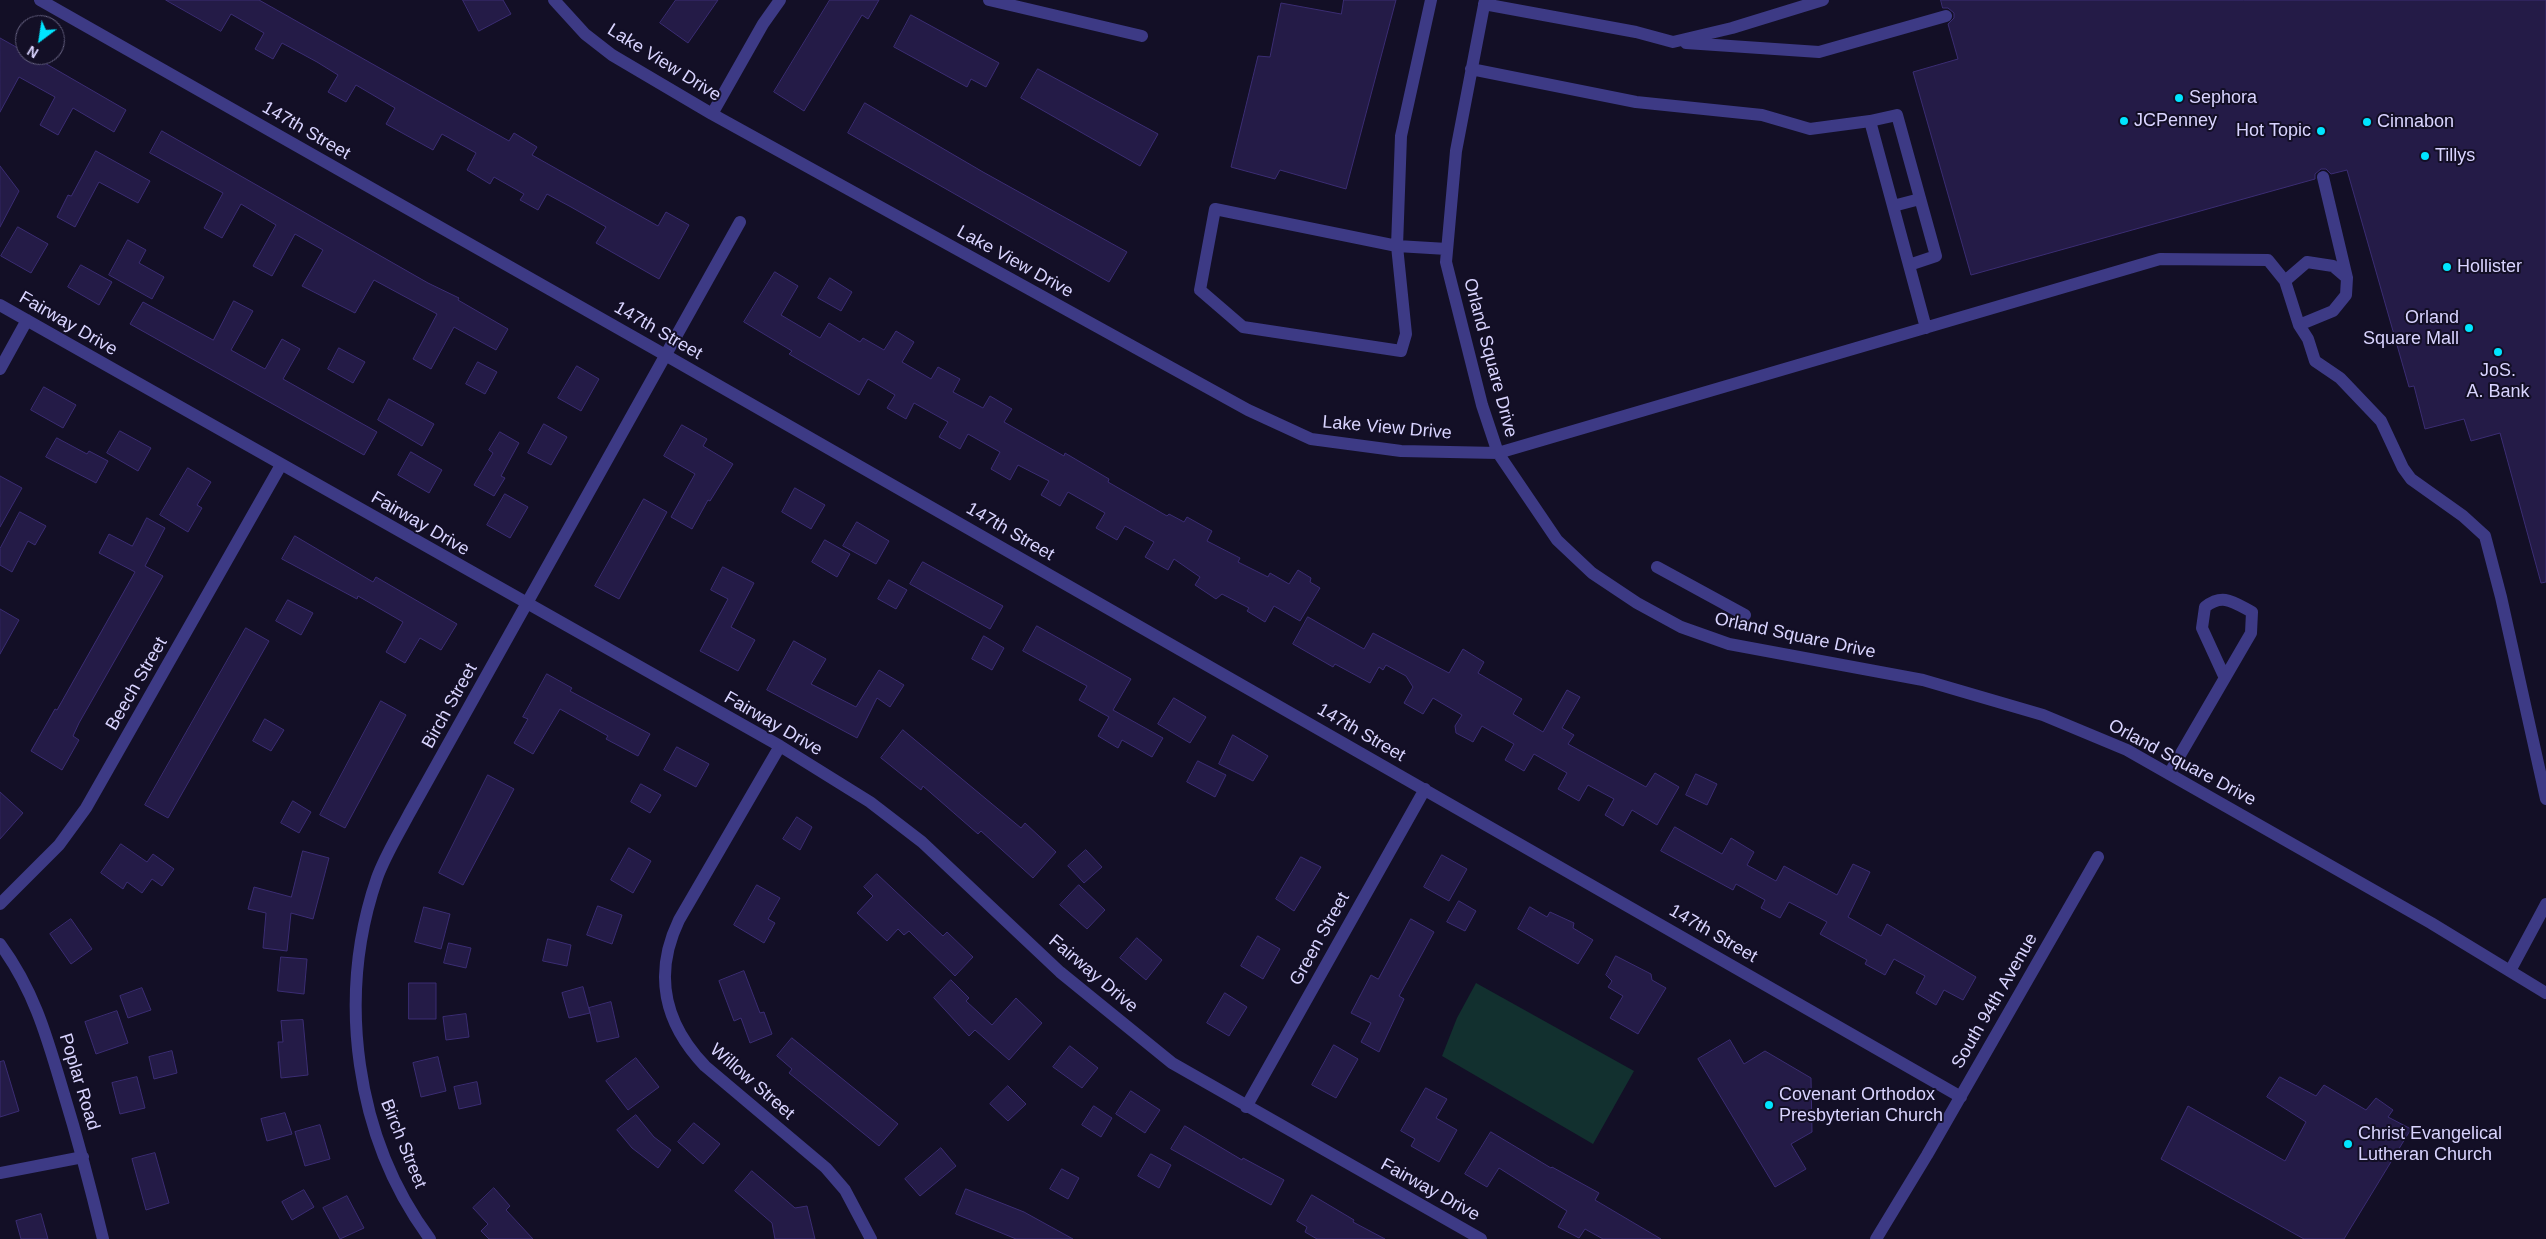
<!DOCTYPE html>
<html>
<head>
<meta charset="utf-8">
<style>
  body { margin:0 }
  #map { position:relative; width:2546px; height:1239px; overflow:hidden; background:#130f26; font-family:Arial,sans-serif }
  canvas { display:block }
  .north { position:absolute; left:15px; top:15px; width:50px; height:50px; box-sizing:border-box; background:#130f26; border:1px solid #625e7d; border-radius:50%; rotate:211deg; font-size:14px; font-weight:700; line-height:20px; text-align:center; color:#d9d4ff }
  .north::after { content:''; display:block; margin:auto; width:18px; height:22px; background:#00e5ff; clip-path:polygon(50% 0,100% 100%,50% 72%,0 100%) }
</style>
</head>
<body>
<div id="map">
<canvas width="2546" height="1239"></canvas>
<div class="north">N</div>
</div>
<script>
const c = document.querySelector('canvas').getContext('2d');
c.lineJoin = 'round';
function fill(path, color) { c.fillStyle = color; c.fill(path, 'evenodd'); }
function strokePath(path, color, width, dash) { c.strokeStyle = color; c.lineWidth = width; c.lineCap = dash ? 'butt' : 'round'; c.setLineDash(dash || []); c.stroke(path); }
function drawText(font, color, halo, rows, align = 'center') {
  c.font = font + ' Arial,sans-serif'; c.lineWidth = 4; c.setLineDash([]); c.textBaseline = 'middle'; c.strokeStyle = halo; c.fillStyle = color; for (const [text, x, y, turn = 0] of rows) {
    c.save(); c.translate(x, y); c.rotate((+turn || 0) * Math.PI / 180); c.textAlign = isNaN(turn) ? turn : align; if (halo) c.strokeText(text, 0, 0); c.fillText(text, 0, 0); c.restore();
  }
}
fill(new Path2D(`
  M1476 983 1634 1071 1593 1144 1442 1056 1457 1018Z`), '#12302f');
const building = new Path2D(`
  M166 0H259L509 141 514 133 537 147 532 155 658 226 666 212 689 225 659 279 596 243 606 227 571 207 547 194 538 210 520 200 524 194 494 177 490 184 467 170 476 153 442 134 433 150 404 134 386 124 395 108 356 85 346 102 328 92 338 75 317 62 282 43 273 59 255 49 264 33 231 14 221 31Z
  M463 0H503L511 14 479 31Z
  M676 0H718L688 43 660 23Z
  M830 0H879L868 19 862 15 804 111 774 92Z
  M1344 0H1396L1346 189 1280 170 1275 179 1231 167 1258 56 1270 57 1281 3 1341 14Z
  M1941 0H2546V582L2541 583 2500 433 2471 441 2464 419 2425 429 2414 386 2409 387 2347 170 2331 174 2326 169H2321L2315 174V179L1971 275 1913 72 1958 59 1948 24 1954 18V13L1948 8H1943Z
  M911 15 999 63 986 87 971 79 967 87 894 47Z
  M0 38 25 52V55L43 62 126 110 114 132 73 108 58 135 40 125 55 97 19 77 0 112Z
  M1038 69 1158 134 1140 166 1021 98Z
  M865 103 983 172 1127 252 1109 282 848 133Z
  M162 131 428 283 459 298 458 300 508 329 496 350 454 327 431 369 413 359 437 314 374 280 355 313 302 286 323 250 295 234 272 276 253 266 276 225 241 204 222 238 204 228 223 193 150 153Z
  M96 151 150 181 138 203 99 182 75 227 57 217 68 195 71 196Z
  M0 166 19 191 0 227Z
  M18 227 48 244 31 273 1 256Z
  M128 240 146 250 139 263 164 277 152 299 109 275Z
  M81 265 112 282 99 305 68 287Z
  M775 272 798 286 781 315 820 338 829 323 860 342 863 338 884 350 896 331 914 342 902 362 931 379 938 367 960 379 953 392 983 408 990 396 1012 409 1004 422 1064 456 1065 453 1109 479 1108 482 1167 516 1169 514 1184 522 1187 517 1212 531 1207 541 1240 558 1238 562 1268 577 1270 573 1289 584 1298 570 1311 578 1310 582 1320 588 1300 621 1274 606 1265 622 1247 611 1249 608 1222 594 1216 599 1195 585 1200 577 1174 559 1168 570 1145 557 1154 542 1125 526 1117 540 1096 528 1105 513 1068 492 1060 506 1041 495 1049 481 1018 465 1010 480 991 469 1000 452 968 434 960 449 939 437 948 422 914 403 906 419 887 408 895 395 868 379 859 395 789 354 792 351 744 322Z
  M830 278 852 292 841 311 818 298Z
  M234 301 253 311 231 350 265 369 282 339 300 349 283 379 377 432 364 455 130 324 143 302 213 340Z
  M339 348 365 362 353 383 328 369Z
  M478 362 497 372 485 394 466 384Z
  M577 366 599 379 581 411 558 398Z
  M44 387 76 405 63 428 31 410Z
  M389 399 434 424 422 446 378 420Z
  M544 424 567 437 551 465 528 453Z
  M682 425 707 439 703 446 733 464 710 501 708 500 692 529 671 517 695 474 664 456Z
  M120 431 151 448 138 471 107 453Z
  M500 432 519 443 501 476 505 478 494 496 474 485 493 453 489 450Z
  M57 438 87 454 89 451 108 461 96 483 46 457Z
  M411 452 442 470 429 493 398 475Z
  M188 468 211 482 197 505 202 508 188 532 160 515Z
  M0 476 22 488 0 527Z
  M795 488 825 505 811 529 782 512Z
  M505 494 528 507 510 538 487 525Z
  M644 499 667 512 619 599 595 586Z
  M20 512 46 526 35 545 28 541 12 572 0 565V549Z
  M147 518 165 528 145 566 163 576 79 723 73 736 79 740 62 770 31 751 55 709 57 710 135 572 99 553 109 534 132 546Z
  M857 522 889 541 876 564 843 546Z
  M295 536 373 582 376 577 457 624 441 650 420 638 405 663 386 652 403 622 358 596 357 599 282 559Z
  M825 540 850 554 837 577 812 562Z
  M923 562 1003 606 990 629 910 584Z
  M723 567 754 583 731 627 755 640 738 671 700 651 728 599 711 590Z
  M889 580 907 590 896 609 878 599Z
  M288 600 313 613 301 635 276 621Z
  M0 609 19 620 0 654Z
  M1308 617 1364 649 1373 633 1449 673 1463 649 1484 662 1478 673 1522 699 1513 714 1543 732 1567 690 1580 697 1562 728 1574 735 1568 744 1646 787 1655 773 1679 787 1657 825 1632 810 1623 826 1605 815 1614 799 1588 785 1579 801 1558 789 1567 773 1534 754 1524 771 1505 760 1514 744 1482 726 1473 742 1456 733 1455 726 1462 715 1433 698 1423 714 1404 703 1413 687 1406 676 1386 665 1383 670 1379 667 1370 683 1335 664 1333 667 1293 644Z
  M1037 626 1131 679 1113 710 1163 738 1152 757 1122 740 1118 748 1098 736 1109 717 1079 700 1087 686 1023 651Z
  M246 628 269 641 168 818 145 805Z
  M984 636 1004 648 992 670 972 659Z
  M794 641 826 659 811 684 856 707 879 670 904 685 890 707 877 698 857 738 767 690Z
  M547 674 572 688 570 691 650 734 638 756 606 739 608 736 560 709 533 754 514 743 528 719 523 717Z
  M1174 698 1206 717 1190 743 1158 724Z
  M381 701 406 715 345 828 320 815Z
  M265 719 284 730 271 751 253 741Z
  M903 730 1021 828 1025 823 1056 852 1033 878 981 831 978 834 923 786 921 790 881 758Z
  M1233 735 1268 756 1253 781 1219 764Z
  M677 747 709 764 696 787 664 770Z
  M1198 761 1226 775 1215 797 1187 782Z
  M1696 774 1717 784 1707 805 1686 795Z
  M488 775 514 789 463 885 439 873Z
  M641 784 661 795 650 813 631 802Z
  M0 792 23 813 0 839Z
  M293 801 311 812 299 833 281 823Z
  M797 817 812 827 800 850 783 839Z
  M1675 827 1722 854 1731 838 1754 852 1747 865 1776 881 1784 866 1837 895 1853 864 1870 872 1848 917 1881 936 1887 924 1976 977 1963 1000 1944 990 1936 1005 1916 993 1925 976 1894 959 1885 975 1865 964 1867 960 1820 934 1827 922 1789 902 1780 918 1761 908 1765 900 1736 884 1733 890 1661 851Z
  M121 844 147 862 153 854 174 869 162 886 152 879 142 893 127 882 123 889 101 873Z
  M629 848 651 861 633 893 611 880Z
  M1086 850 1102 867 1084 883 1068 866Z
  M303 851 329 858 313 919 291 913 287 951 263 948 266 913 248 909 254 887 291 897Z
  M1442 855 1467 869 1449 901 1424 887Z
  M1301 857 1321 867 1294 911 1276 899Z
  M877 874 943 936 947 932 973 957 955 976 909 931 904 935 898 929 887 941 857 913 873 896 864 887Z
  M757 885 780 898 768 919 775 923 764 943 734 925Z
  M1079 885 1105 910 1087 929 1060 905Z
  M1459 901 1476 911 1465 931 1447 922Z
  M598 906 622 915 612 944 587 935Z
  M424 907 450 914 441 949 415 942Z
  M1530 907 1547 917 1550 912 1574 923 1573 928 1593 940 1578 964 1518 929Z
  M71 919 92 949 71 964 50 934Z
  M1411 919 1434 932 1399 996 1404 999 1379 1052 1361 1042 1371 1023 1351 1013 1371 975 1378 979Z
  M1258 936 1280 949 1263 979 1241 966Z
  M1137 938 1162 960 1146 980 1120 958Z
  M548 939 571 945 567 966 543 961Z
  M449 943 471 948 466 968 444 963Z
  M1616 956 1651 974 1652 980 1666 988 1638 1034 1610 1018 1623 996 1608 987 1612 981 1606 975Z
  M281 957 307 959 304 994 278 991Z
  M744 971 760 1013 764 1012 772 1034 750 1043 741 1018 734 1021 719 981Z
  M951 980 969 998 966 1001 992 1025 1016 998 1042 1023 1009 1060 975 1030 969 1036 934 998Z
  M409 983H436V1019H409Z
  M583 987 590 1013 569 1018 562 993Z
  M142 988 151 1010 128 1018 120 996Z
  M1225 993 1247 1007 1229 1036 1207 1023Z
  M611 1002 619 1037 597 1042 589 1008Z
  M117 1011 128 1043 96 1054 85 1022Z
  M466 1014 469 1037 446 1040 443 1017Z
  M303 1020 308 1075 281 1078 278 1042H283L281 1021Z
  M792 1038 898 1124 879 1146 789 1073 792 1069 777 1056Z
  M1730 1040 1744 1064 1765 1051 1811 1078 1812 1132 1791 1144 1806 1169 1775 1187 1698 1059Z
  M1334 1045 1358 1059 1336 1098 1312 1085Z
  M1070 1046 1098 1068 1082 1088 1053 1067Z
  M172 1051 177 1073 154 1079 149 1057Z
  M438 1057 446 1091 421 1097 413 1063Z
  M636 1058 659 1087 628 1110 606 1081Z
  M4 1061 19 1111 0 1117V1062Z
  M137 1077 145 1108 120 1114 112 1083Z
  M2280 1077 2316 1096 2324 1085 2366 1110 2376 1098 2393 1110 2388 1117 2411 1129 2344 1239H2304L2161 1159 2188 1106 2285 1161 2306 1122 2267 1097Z
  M477 1082 481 1104 459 1109 454 1087Z
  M1008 1086 1026 1104 1008 1121 990 1104Z
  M1426 1088 1447 1099 1436 1118 1457 1130 1439 1162 1411 1146 1415 1139 1401 1131Z
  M1131 1091 1160 1110 1145 1133 1116 1114Z
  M1094 1106 1112 1118 1101 1137 1082 1125Z
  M285 1113 292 1134 267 1141 261 1119Z
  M636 1115 654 1137 671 1150 658 1168 632 1148 617 1130Z
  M694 1123 720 1144 703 1164 678 1142Z
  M320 1125 330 1159 305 1166 295 1132Z
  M1185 1126 1242 1160 1243 1158 1284 1180 1271 1205 1171 1149Z
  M1491 1132 1551 1168 1552 1167 1599 1193 1595 1200 1661 1239H1603L1585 1229 1579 1238 1558 1227 1567 1211 1499 1168 1487 1187 1465 1174Z
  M941 1148 956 1166 920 1196 905 1179Z
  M155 1153 169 1203 146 1210 132 1159Z
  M1151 1154 1171 1165 1159 1188 1138 1176Z
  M1062 1169 1079 1178 1068 1199 1050 1189Z
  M752 1171 795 1208 807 1206 815 1239H775L772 1223 735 1191Z
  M494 1188 510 1206 506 1210 533 1239H489L481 1231 488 1224 473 1208Z
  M966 1189 1024 1212 1073 1239H1016L956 1214Z
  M304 1190 314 1207 292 1220 282 1202Z
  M1312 1195 1354 1220 1353 1222 1385 1239H1317L1305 1232 1307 1227 1297 1221Z
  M347 1196 364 1228 340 1239 323 1208Z
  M41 1214 48 1239H21L16 1221Z`);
fill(building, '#241b47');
strokePath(building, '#3b2d73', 1);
strokePath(new Path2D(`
  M40 0 667 356 1961 1097
  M554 0 585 34 612 55 712 114 1248 410 1311 439 1401 451 1498 453 2160 259 2268 260 2285 281 2299 325 2308 339 2315 361 2340 378 2381 421 2403 468 2411 479 2463 516 2485 536 2501 597 2546 799
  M989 0 1142 36
  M1431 0 1401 136 1397 246 1406 334 1401 351 1243 327 1200 290 1215 209 1397 246 1447 249
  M1485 0 1456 151 1446 262 1482 405 1498 453 1557 540 1592 573 1637 603 1681 627 1729 644 1923 680 2043 715 2127 750 2431 923 2546 993
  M1484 4 1636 32 1673 42 1732 28 1823 0
  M1686 43 1819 52 1946 16
  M1471 69 1636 102 1762 115 1810 129 1870 121 1926 328
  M712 114 763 24 780 0
  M1870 121 1897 115 1936 256 1909 265
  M2323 177 2347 278
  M1893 206 1920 199
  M2285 281 2307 262 2333 266 2347 278 2346 295 2333 311 2299 325
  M0 305 780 746 870 802 922 842 1060 972 1172 1063 1481 1239
  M0 369 27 320
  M1657 567 1745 615
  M780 746 679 920C653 974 664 1023 705 1066L826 1168 845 1190 871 1239
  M2169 774 2251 633 2252 612C2233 602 2223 593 2205 607L2202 628 2224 676
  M0 904 59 845 86 808 281 465
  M0 944C34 990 47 1037 63 1091 78 1140 91 1189 103 1239
  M2510 971 2546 904
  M1246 1107 1425 789
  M0 1173 83 1157
  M430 1239C355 1138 336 997 377 878 385 856 398 835 409 814L740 222
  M1876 1239 1927 1155 2098 857`), '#3d3a85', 12);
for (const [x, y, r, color] of [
  [2179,98,5,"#00e5ff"],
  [2124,121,5,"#00e5ff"],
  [2367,122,5,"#00e5ff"],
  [2321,131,5,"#00e5ff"],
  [2425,156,5,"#00e5ff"],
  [2447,267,5,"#00e5ff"],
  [2469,328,5,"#00e5ff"],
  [2498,352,5,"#00e5ff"],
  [1769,1105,5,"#00e5ff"],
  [2348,1144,5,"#00e5ff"]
]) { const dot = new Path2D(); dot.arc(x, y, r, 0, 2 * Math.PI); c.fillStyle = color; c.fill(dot); strokePath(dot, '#130f26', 2); }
drawText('18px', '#d9d4ff', '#130f26', [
  ["Lake View Drive",664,63,32],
  ["147th Street",306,131,30],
  ["Lake View Drive",1015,262,29],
  ["Fairway Drive",68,324,30],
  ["147th Street",658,331,30],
  ["Orland Square Drive",1490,358,75],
  ["Lake View Drive",1387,428,5],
  ["Fairway Drive",420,524,30],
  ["147th Street",1010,532,30],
  ["Orland Square Drive",1795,636,12],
  ["Beech Street",137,684,-60],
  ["Birch Street",450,706,-61],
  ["Fairway Drive",773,724,30],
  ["147th Street",1361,733,30],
  ["Orland Square Drive",2182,763,28],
  ["147th Street",1713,934,30],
  ["Green Street",1320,939,-61],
  ["Fairway Drive",1093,974,40],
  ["South 94th Avenue",1995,1001,-60],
  ["Poplar Road",79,1082,73],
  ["Willow Street",752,1082,41],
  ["Birch Street",403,1144,68],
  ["Fairway Drive",1430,1190,29]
]);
drawText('18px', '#d9d4ff', '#130f26', [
  ["Sephora",2189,98],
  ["JCPenney",2134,121],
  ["Cinnabon",2377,122],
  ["Hot Topic",2311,131,"right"],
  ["Tillys",2435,156],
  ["Hollister",2457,267],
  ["Orland",2459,318,"right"],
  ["Square Mall",2459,339,"right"],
  ["JoS.",2498,371,"center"],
  ["A. Bank",2498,392,"center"],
  ["Covenant Orthodox",1779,1095],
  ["Presbyterian Church",1779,1116],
  ["Christ Evangelical",2358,1134],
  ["Lutheran Church",2358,1155]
], 'left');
</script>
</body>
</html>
